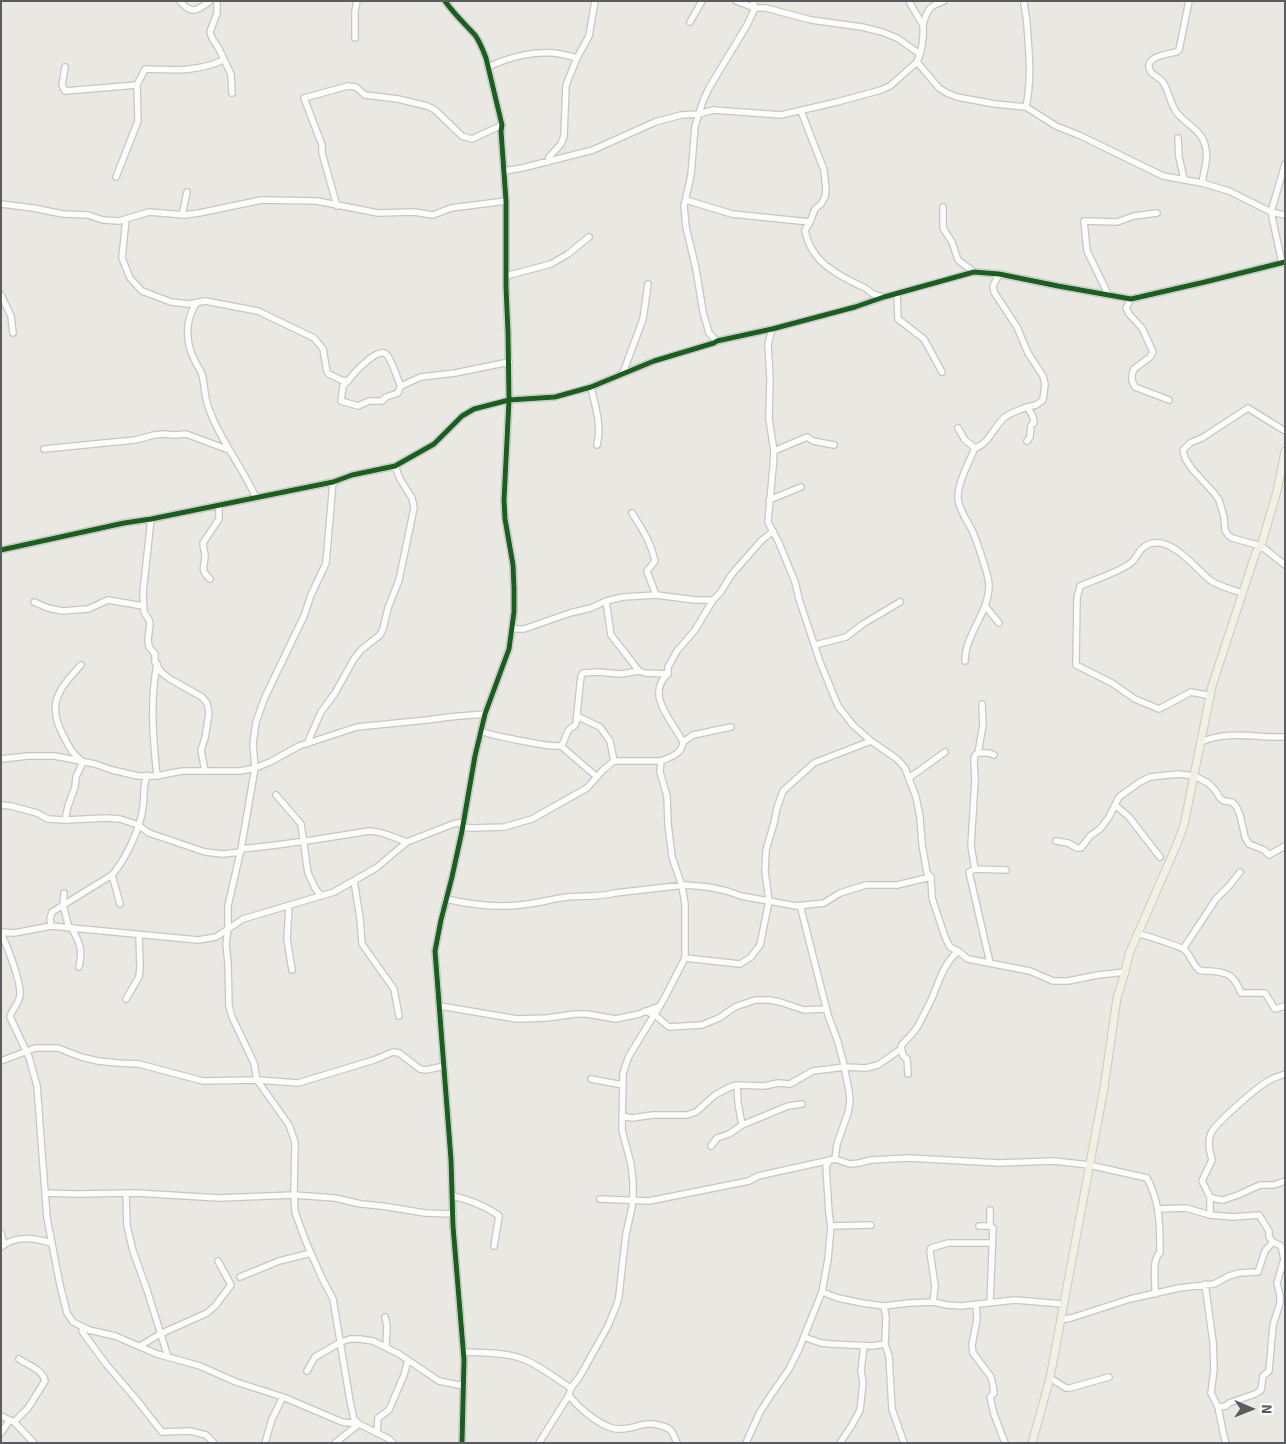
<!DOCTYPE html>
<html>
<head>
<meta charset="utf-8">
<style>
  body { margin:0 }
  #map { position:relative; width:1286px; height:1444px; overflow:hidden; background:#e9e8e3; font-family:Signika,sans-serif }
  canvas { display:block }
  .frame { position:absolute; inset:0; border:2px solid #5a5c60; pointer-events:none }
  .north { position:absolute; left:1226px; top:1384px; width:50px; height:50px; -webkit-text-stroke:4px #fff; paint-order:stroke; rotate:91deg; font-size:14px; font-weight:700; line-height:20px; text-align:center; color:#5a5c60 }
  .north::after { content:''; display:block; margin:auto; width:18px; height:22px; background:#5a5c60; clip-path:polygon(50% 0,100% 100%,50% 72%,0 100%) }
</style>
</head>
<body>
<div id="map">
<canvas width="1286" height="1444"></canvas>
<div class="frame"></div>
<div class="north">N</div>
</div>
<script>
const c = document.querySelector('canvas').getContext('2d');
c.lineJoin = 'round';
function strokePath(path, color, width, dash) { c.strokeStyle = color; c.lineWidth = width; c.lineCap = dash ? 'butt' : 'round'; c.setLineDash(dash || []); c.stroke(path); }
const minor = new Path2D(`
  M180 1C191 15 197 11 210 1
  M217 1V13L210 32 212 38 219 49 231 74 232 93
  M445 1C454 14 465 24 475 35 480 42 483 50 486 58L502 125 501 131 506 201V287L508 333 509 400 504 500 505 519 513 565 514 588V612L509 649 485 714 475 756 462 831 452 877 441 920 435 951 451 1160 453 1226 464 1360 462 1443
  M736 1 755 8H766L811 20 862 27 882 32 897 38 920 54 917 62 939 88 947 93 957 97 995 104 1026 107 1056 126 1081 136 1163 176 1202 183 1229 191 1271 212 1285 215
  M909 1C911 6 923 24 923 26 924 34 922 48 920 55V54
  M1024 1C1024 9 1027 17 1027 25 1029 53 1032 78 1026 107
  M1189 1 1179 50 1176 52C1168 54 1141 57 1151 72 1154 76 1160 78 1163 82 1169 91 1170 104 1177 113 1186 124 1202 131 1205 145 1209 157 1204 170 1202 183
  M690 22 702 1
  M923 25C927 10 929 6 944 1
  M355 38V11L357 1
  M65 67 62 85 65 91 137 85
  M488 67C507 58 532 51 554 53 562 54 570 56 577 58
  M801 111 824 170 826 190 825 197 821 204 815 209 810 222 805 230C810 261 837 275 863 287 867 288 869 292 873 294 876 295 880 296 884 297
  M1178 138 1179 157 1184 179
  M548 162 549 157 561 144 564 136 566 85 577 58 589 36 595 1
  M504 171 522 168 593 150 655 122 681 115 699 114 713 110 781 115 837 102 881 90 890 86 917 62
  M116 177 138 121 137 85 145 69C172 70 198 72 223 60
  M686 200 732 214 810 222
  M1 204 33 208 63 214 88 215 103 220 119 221 149 212 185 215 199 213 262 200 317 201 378 213 414 212 433 215 451 208 506 201
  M337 206 322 153V145L304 98 348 86 356 87 365 95 398 99 427 106 435 110 462 136 472 139 502 125
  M943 207V228L952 242 958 260 974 272
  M182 215 187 192
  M126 219 122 258 130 278 142 291 171 302 189 304 205 301 258 311 314 338 323 349 327 372 329 374 341 380 348 381C353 374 377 347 386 354 392 359 396 376 400 384L403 385
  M1282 263 1271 212 1285 164
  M999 274 993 286 994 292 1017 327 1028 353 1043 376 1045 384 1043 400 1036 405 1027 407C1031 413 1034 416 1034 423L1031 425 1030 437 1027 441
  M506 276 551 264 568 254 589 237
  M897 294 898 319 924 339 942 372
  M1108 294 1087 251 1084 221 1117 222 1134 216 1157 213
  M1 295 11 316 13 333
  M1131 299 1126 308 1129 314 1142 328 1153 352 1150 357 1134 369C1131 375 1131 381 1135 387L1169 400
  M197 303C192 308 191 314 189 320 186 335 188 348 195 361 197 366 201 370 202 375 205 385 204 395 208 406 219 439 242 466 256 498
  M772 329 768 344 770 378 769 419 774 451 773 467 768 522 779 543 795 582 799 599 820 662 838 706 853 725 871 741 897 759 905 768 916 797 920 817 922 844 927 873 931 877 932 898 945 937 950 947 958 951 968 959 1030 971 1053 981H1068L1098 975 1125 972
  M717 341 709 333 703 312 696 269 686 227 684 206 691 175 695 126 703 101 709 88 747 25 755 8 753 1
  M623 373 643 319 648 284
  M348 381 343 386 341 401 358 406 369 401H382L386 397 398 393 400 387 403 385 421 377 455 373 509 362
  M591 387C595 406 602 425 597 445
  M958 428 965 440 975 448
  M1285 431 1248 408 1202 438 1190 443 1183 450 1185 458 1192 469 1214 493 1219 500 1224 517 1225 530 1228 535 1232 538 1261 546 1285 565
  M44 449 135 440 154 435 164 434 173 435 186 434 229 450
  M774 451 807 437 813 441 834 445
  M333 482 326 563 311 595 304 616 265 697 256 722 253 744 255 768 241 849 228 906V929L226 944 228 963 229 1006 232 1017 254 1063 257 1080 289 1125 295 1142 294 1195 295 1212 306 1242 322 1278 333 1299 350 1401 354 1419 359 1424 335 1443
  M769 500 801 487
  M632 513C642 529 651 542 655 561L647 571 656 595
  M151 519 143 592 144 612 149 620 150 623 148 640 149 647 155 654V662L161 672 170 679 202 697 207 703 209 713 205 738 201 750 205 771
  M1 550 124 523 151 519 333 482 352 475 395 466 434 444 462 416 474 409 509 400 555 397 591 387 654 361 714 343 717 341 772 329 855 307 884 297 974 272 999 274 1058 286 1131 299 1205 282 1285 262
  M210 579C199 568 205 568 205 556 205 552 203 548 203 543L219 519V505
  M606 601 611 635 639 671
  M34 602 48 608 62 611 88 609 108 600 143 606
  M986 607 999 623
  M512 627 517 629H524L570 613 591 608 606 601 623 597 656 595 695 600H713
  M815 645 846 637 863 624 900 602
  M965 661C965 634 989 613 989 585 989 576 976 539 972 530 967 521 959 509 958 499 957 484 969 462 975 448 989 444 994 426 1005 417 1012 412 1020 410 1027 407
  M1211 696 1191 692 1159 709 1135 699 1112 683 1076 665 1077 598 1080 586C1094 580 1122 571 1132 562 1139 556 1137 550 1147 545 1170 534 1194 567 1210 580 1215 585 1234 590 1242 593
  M577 716 600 727 610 741 614 761
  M481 731C493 736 504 737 517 740 531 742 546 747 561 746 566 741 565 732 571 728 573 727 575 726 576 723L581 676 583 673 598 672 621 674 639 671 645 673 668 674
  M683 742 693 735 731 727
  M1201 742C1228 730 1257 738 1285 737
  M307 744 321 712 335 693 354 659 361 650 380 635 383 629 388 608 399 580 414 508 412 498 400 479 395 466
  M561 746 597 777
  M978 753 983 725 982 704
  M1 759 28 756H55L95 764 112 770 138 776H157L171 773 183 771H240L255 768 270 762 299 746 357 727 427 720 449 717 485 714
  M661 761C671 757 682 754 683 742 674 723 644 695 668 674V667L677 651 695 630 713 600 720 593 732 574 761 541 773 531
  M157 776C153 740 150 700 157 664
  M909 778 945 752
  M276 795 301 824 308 873 315 888 321 896
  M1 805 11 806 37 813 48 819 65 820 106 818 120 819 138 825 149 833 205 852 223 854 241 852
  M1115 805 1129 817 1160 857
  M65 820 68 806 75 787 76 777 83 762C71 752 71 750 64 737 46 704 58 690 81 665
  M462 827 472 828 504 827 532 819 587 788 603 770 614 761H661L660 772 667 796 668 824 672 857 682 886 685 904V958L664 999 629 1056 626 1064 623 1074 622 1130 631 1164 633 1181V1193L632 1207 626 1234 622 1268 619 1296 617 1304 608 1326 580 1376 571 1388 569 1395 539 1443
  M1056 841 1068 843 1077 848H1081L1090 836 1100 829 1109 817 1119 797 1140 782 1150 777 1178 774 1195 776 1208 783 1215 790 1220 798 1224 801 1232 802 1236 806 1240 815 1245 837 1249 844 1264 850 1269 855 1285 846
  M241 849C284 845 327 838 369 831 383 831 394 838 407 842
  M975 869 971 846 975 780 974 760 975 755 978 753H989L994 755
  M112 875 120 904
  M354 881 360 918 362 944 394 989 399 1016
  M64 893 63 905 69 928
  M446 899C476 906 504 909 534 903 543 902 552 899 561 898 579 895 597 898 615 893L685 885 708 887 727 891 741 896 796 906 824 903 840 893 866 885H897L931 877
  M289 906 287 939 292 970
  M802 906 801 909 828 1015 838 1042 843 1061 849 1091 850 1102 848 1113 837 1144 835 1159
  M51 926 50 919 52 912 112 875C126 859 141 827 143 806 145 793 142 789 147 775
  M72 928C80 945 83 948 79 967
  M1 932 14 933 51 926 198 940 216 937 243 919 334 892 376 868 407 842 453 824 463 822
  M1 933C7 946 21 981 20 995 19 1004 12 1009 10 1017L29 1057 37 1086 47 1218 60 1285 67 1313 73 1322 89 1330 115 1336 157 1354 200 1366 236 1382 283 1397 342 1422 359 1424 389 1439 393 1443
  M1137 933C1146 936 1180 946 1185 950 1190 955 1193 964 1198 969 1201 972 1205 971 1209 971 1228 972 1234 975 1241 993H1265L1275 1009 1285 1006
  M1183 949 1216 899 1229 886 1240 872
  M685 958 740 964 751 957 760 945 769 901 765 871 766 850 774 823 777 808 783 791 814 763 871 741
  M990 963 969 872 975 869 1006 870
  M126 999 139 977 140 967 139 935
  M440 1006 517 1019 547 1018 575 1014H587L616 1019 639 1014 660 1006
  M645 1011 655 1015 669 1027 702 1025 719 1018 735 1007 755 1000H769L780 1002 804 1010 826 1009
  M1 1061 35 1048H58L81 1057 98 1061 117 1063 139 1064 203 1081 257 1080 298 1083 374 1060 393 1052 399 1053 420 1069 426 1070 444 1066
  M908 1074 907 1059 903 1056 901 1046C906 1039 915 1032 918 1026 923 1016 928 1007 932 998 940 979 943 965 958 951
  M1285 1074C1280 1076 1275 1077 1270 1080 1258 1086 1217 1122 1211 1133 1207 1142 1210 1152 1212 1160L1202 1181 1210 1197 1216 1199 1223 1200 1238 1195 1260 1185H1274L1285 1181
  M591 1079 623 1085
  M737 1085 738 1103 742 1125
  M622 1116 632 1118 653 1115H687L696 1112 715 1095 730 1087 737 1085 764 1086 778 1083 790 1084 813 1071 845 1067 866 1068 878 1065 901 1049
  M711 1146 717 1138 729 1134 742 1125 788 1106 802 1104
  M45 1193 76 1194 136 1193 219 1198 294 1195 335 1198 361 1204 382 1206 425 1213 453 1214
  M126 1193 127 1226 133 1251 147 1290 168 1357
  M453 1196C469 1200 485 1205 499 1216L494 1246
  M600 1199 649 1201 749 1181 758 1176 835 1159 850 1164 859 1163 871 1160 909 1158 999 1163 1054 1161 1089 1165 1147 1178C1160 1202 1160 1226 1160 1253 1151 1260 1156 1282 1155 1294
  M1158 1209 1186 1208 1210 1215 1233 1217 1259 1215 1269 1231V1237L1273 1242 1281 1246 1284 1259 1277 1283 1280 1296V1303L1273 1325 1269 1371 1263 1376 1261 1390 1255 1394 1229 1403 1226 1406 1218 1407
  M1210 1215V1197
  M831 1226 871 1225
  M979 1226H990L993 1228 990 1303
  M990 1226V1210
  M1 1233 4 1245
  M1 1247C16 1235 34 1238 51 1243
  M240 1277 279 1261 311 1253
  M1205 1284 1213 1342 1214 1369 1211 1393 1218 1407 1223 1432 1226 1443
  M822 1292 838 1298 862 1303 884 1306 909 1303 933 1302 947 1305 961 1306 1015 1300 1063 1304
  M933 1302 935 1286 930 1252 931 1248 948 1243H991
  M976 1304 977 1319 972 1345 973 1353 991 1377 993 1386 994 1393 990 1397 994 1414 1005 1443
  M884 1306 886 1317 885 1344 889 1356 892 1409 904 1443
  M385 1317 387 1326 386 1347
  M1060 1320 1071 1318 1130 1299 1179 1288 1214 1284 1229 1276 1239 1273 1258 1272 1265 1251 1273 1242
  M83 1327 82 1331 84 1334 106 1364 136 1399 162 1432 190 1431 206 1435 214 1443
  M804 1337 821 1343 831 1344 872 1346 885 1344
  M140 1346 160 1334 207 1313 215 1306 231 1285 218 1261
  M463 1351 465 1352C483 1353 503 1352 520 1358 537 1363 556 1379 571 1388
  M307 1371 315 1357 341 1342 350 1339H360L373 1341 399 1354 439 1381 464 1386
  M1050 1378 1066 1388H1070L1109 1377
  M569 1395C577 1407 598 1424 612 1428 629 1433 644 1419 662 1426 666 1427 670 1429 672 1432 674 1435 675 1439 677 1443
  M1 1416 14 1422 34 1443
  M14 1422 28 1408 45 1381C43 1370 28 1365 19 1359
  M1 1433 9 1421
  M377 1433 378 1418 389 1410 404 1375 408 1360
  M265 1443 272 1419 283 1397
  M746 1443 760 1412 771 1395 789 1369 799 1349 822 1292 828 1259 831 1226 829 1214 826 1166 830 1160
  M840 1443 852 1425 860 1410 863 1383 861 1371 864 1346`);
const major = new Path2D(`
  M1032 1443 1050 1378 1104 1088 1117 998 1125 972 1129 954 1177 844 1184 825 1212 686 1256 552 1261 546 1277 491 1285 451`);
strokePath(minor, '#c6c6c5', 8);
strokePath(major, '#cecbb4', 9);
strokePath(minor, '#fcfcfb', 5.5);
strokePath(major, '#f0f0e6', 7);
strokePath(new Path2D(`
  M445 1C454 14 465 24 475 35 480 42 483 50 486 58L502 125 501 131 506 201V287L508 333 509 400 504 500 505 519 513 565 514 588V612L509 649 485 714 475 756 462 831 452 877 441 920 435 951 451 1160 453 1226 464 1360 462 1443
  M1 550 124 523 151 519 333 482 352 475 395 466 434 444 462 416 474 409 509 400 555 397 591 387 654 361 714 343 717 341 772 329 855 307 884 297 974 272 999 274 1058 286 1131 299 1205 282 1285 262`), '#1b5e20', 5);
</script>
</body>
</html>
